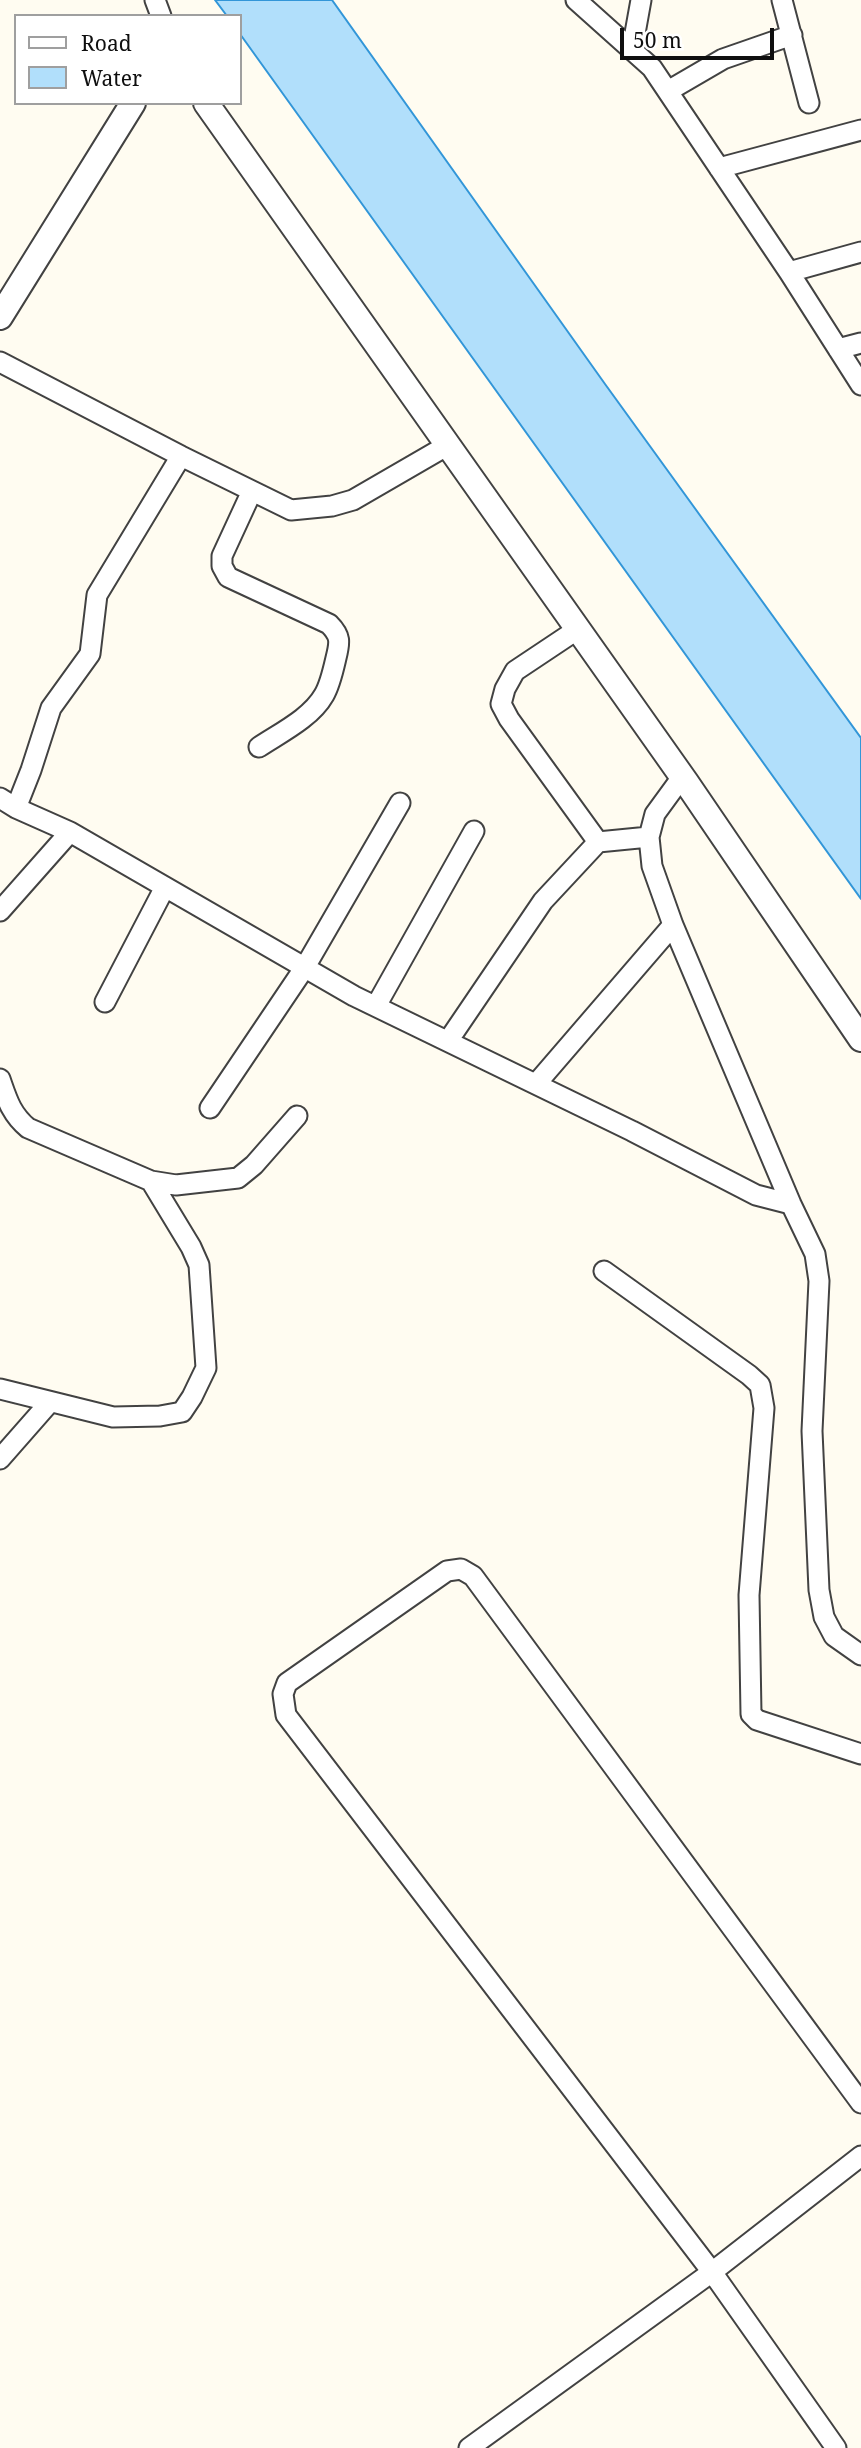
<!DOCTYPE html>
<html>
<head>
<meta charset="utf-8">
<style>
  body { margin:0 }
  #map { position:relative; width:861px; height:2448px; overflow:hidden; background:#fffcf1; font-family:"Noto Serif",serif }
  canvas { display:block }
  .legend { position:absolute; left:14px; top:14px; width:228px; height:91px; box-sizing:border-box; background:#fff; border:2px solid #9f9f9f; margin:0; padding:9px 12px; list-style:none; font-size:21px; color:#0f0f0f }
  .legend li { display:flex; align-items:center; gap:14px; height:35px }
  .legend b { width:35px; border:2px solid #9f9f9f }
  .scale { position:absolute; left:620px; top:28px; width:154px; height:32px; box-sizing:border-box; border:4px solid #0f0f0f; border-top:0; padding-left:9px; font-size:21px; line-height:24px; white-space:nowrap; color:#0f0f0f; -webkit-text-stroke:5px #fff; paint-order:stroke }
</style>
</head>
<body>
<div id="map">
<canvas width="861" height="2448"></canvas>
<ul class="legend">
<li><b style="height:9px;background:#fff"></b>Road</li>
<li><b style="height:19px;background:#b1dffb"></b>Water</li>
</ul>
<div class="scale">50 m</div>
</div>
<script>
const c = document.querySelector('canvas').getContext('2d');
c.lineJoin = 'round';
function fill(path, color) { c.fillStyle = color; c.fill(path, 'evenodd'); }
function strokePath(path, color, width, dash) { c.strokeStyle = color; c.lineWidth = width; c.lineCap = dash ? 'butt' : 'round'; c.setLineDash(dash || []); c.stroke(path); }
const water = new Path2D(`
  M215 0H332L605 384 861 738V899L240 34V16H227Z`);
fill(water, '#b1dffb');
strokePath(water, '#3296d8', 2);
const minor = new Path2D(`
  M155 0 161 16
  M576 0 652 68 789 272 861 385
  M782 0 809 103
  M632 50 641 0
  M668 91 723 59 792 35
  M719 168 861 130
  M789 272 861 252
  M838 349 861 343
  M0 362 181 456 291 510 332 506 353 500 448 445
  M252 491 222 556V566L228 577 329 624C341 636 340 642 336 658 333 671 330 685 324 695 311 718 280 733 259 747
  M578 629 515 671 505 689 501 704 509 719 598 842
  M682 777 655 814 649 837 652 866 673 925 791 1204 815 1254 819 1281 812 1431 819 1590 824 1617 834 1636 861 1655
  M0 798 16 808 70 832 354 996 632 1131 756 1195 791 1204
  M16 808 31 770 51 708 90 654 97 595 181 456
  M0 911 70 832
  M105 1002 165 887
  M376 1006 474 831
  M448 1041 543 901 598 842 649 837
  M0 1079C7 1099 11 1114 28 1128L151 1181 176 1185 238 1178 254 1165 297 1116
  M536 1084 673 925
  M210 1108 305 967 400 803
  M604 1271 749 1375 760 1385 764 1408 749 1595 751 1714 757 1720 861 1754
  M0 1389 113 1417 160 1416 182 1412 192 1397 206 1368 199 1265 191 1247 151 1181
  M0 1459 50 1402
  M469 2448 712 2272 861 2156
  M836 2448 712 2272 286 1715 283 1694 287 1683 447 1571 461 1569 473 1576 861 2103`);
const tertiary = new Path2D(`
  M206 103 686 782 861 1039
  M0 317 133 103`);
strokePath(minor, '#424242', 23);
strokePath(tertiary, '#424242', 28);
strokePath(minor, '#fff', 19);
strokePath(tertiary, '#fff', 24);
</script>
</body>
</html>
